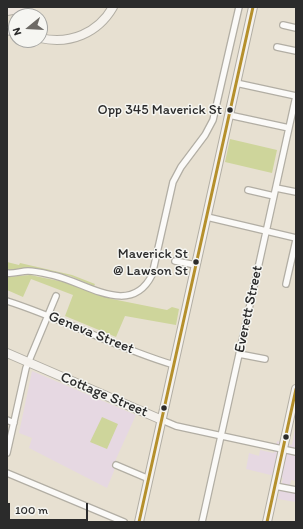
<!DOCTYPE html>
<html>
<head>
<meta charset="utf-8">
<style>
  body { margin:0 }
  #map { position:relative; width:303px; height:529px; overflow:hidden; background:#e7e0d1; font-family:Itim,sans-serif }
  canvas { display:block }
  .frame { position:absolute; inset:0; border:8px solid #2b2b2b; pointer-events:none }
  .north { position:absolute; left:8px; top:8px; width:40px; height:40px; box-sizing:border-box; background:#f6f6f2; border:1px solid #a5a5a2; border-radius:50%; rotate:252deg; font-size:11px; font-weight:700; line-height:16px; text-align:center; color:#2b2b2b }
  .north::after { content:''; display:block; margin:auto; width:14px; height:18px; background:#6d6a65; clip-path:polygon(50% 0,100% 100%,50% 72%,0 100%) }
  .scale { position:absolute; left:8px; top:503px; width:80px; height:18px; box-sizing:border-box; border:2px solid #2b2b2b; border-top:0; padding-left:5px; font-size:12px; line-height:14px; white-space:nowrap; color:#2b2b2b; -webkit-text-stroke:3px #f6f6f2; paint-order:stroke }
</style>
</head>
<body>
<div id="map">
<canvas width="303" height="529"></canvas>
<div class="frame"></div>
<div class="north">N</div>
<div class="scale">100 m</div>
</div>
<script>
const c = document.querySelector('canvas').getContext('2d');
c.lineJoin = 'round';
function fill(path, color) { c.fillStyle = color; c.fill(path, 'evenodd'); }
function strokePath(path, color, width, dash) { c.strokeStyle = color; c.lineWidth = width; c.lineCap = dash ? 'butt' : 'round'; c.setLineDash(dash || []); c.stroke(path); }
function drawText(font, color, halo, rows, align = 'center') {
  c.font = font + ' Itim,sans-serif'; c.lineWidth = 3; c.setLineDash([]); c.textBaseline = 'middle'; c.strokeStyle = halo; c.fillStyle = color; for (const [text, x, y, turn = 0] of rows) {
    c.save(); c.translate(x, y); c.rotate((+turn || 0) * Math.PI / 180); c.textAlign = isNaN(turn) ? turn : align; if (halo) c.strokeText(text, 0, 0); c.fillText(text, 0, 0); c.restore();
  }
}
fill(new Path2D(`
  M32 371 136 415 116 459 114 471 107 488 29 448 32 438 19 433Z
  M296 423V481L291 480 289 490 296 492V502L278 499 283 478 246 469 249 453 259 456 260 450 274 453 277 441 292 445Z`), '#e6d8e2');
fill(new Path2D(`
  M230 139 277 150 272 173 225 162Z
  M7 262 19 265 20 263 72 275 95 284 94 286 70 276 30 268 7 271Z
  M30 275 69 283 112 299 167 310 172 307 179 309 176 325 125 316 116 337 65 316 73 295 31 279 23 297 7 290V277Z
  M102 417 118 424 107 449 90 442Z`), '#ced59b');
const street = new Path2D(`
  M283 25 296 28
  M277 47 296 51
  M236 83 296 96
  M229 115 289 128
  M276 188 296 192
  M248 190 274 196
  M207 217 296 238
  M175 261 196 265
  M7 273C14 274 21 271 28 271 37 271 47 274 56 276 88 284 131 317 152 275L173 182 181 167 205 135 213 120 239 7
  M286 284 296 240
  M7 301C64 319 116 348 174 365
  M239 354 265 359
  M7 420 14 423
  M162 420 176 426 296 452
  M7 453 26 368 56 296
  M116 465 149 479
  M7 473 124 522
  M275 486 296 490
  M202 522 296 96`);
const secondary = new Path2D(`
  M7 30 16 32
  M40 38C70 45 98 33 113 7
  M7 353 162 420
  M139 522 253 7
  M267 522 296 389`);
const highway = new Path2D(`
  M7 10 23 7`);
strokePath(street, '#b2aea4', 8);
strokePath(secondary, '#b2aea4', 10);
strokePath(highway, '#b2aea4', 12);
strokePath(street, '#fbfaf8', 5.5);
strokePath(secondary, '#f5f2ed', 8);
strokePath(highway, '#ede5dd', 10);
strokePath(new Path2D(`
  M139 522 253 7
  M267 522 296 389`), '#b5902c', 3);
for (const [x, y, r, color] of [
  [230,110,3.5,"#2b2b2b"],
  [196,262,3.5,"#2b2b2b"],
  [164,408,3.5,"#2b2b2b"],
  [286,437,3.5,"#2b2b2b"]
]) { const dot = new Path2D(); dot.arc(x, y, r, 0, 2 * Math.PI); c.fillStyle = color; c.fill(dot); strokePath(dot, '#f6f6f2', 1.5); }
drawText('14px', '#2b2b2b', '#f6f6f2', [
  ["Opp 345 Maverick St",222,110],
  ["Maverick St",188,254],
  ["@ Lawson St",188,271]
], 'right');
drawText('15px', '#2b2b2b', '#f6f6f2', [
  ["Everett Street",249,309,-78],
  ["Geneva Street",91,333,22],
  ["Cottage Street",104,395,23]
]);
</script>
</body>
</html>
